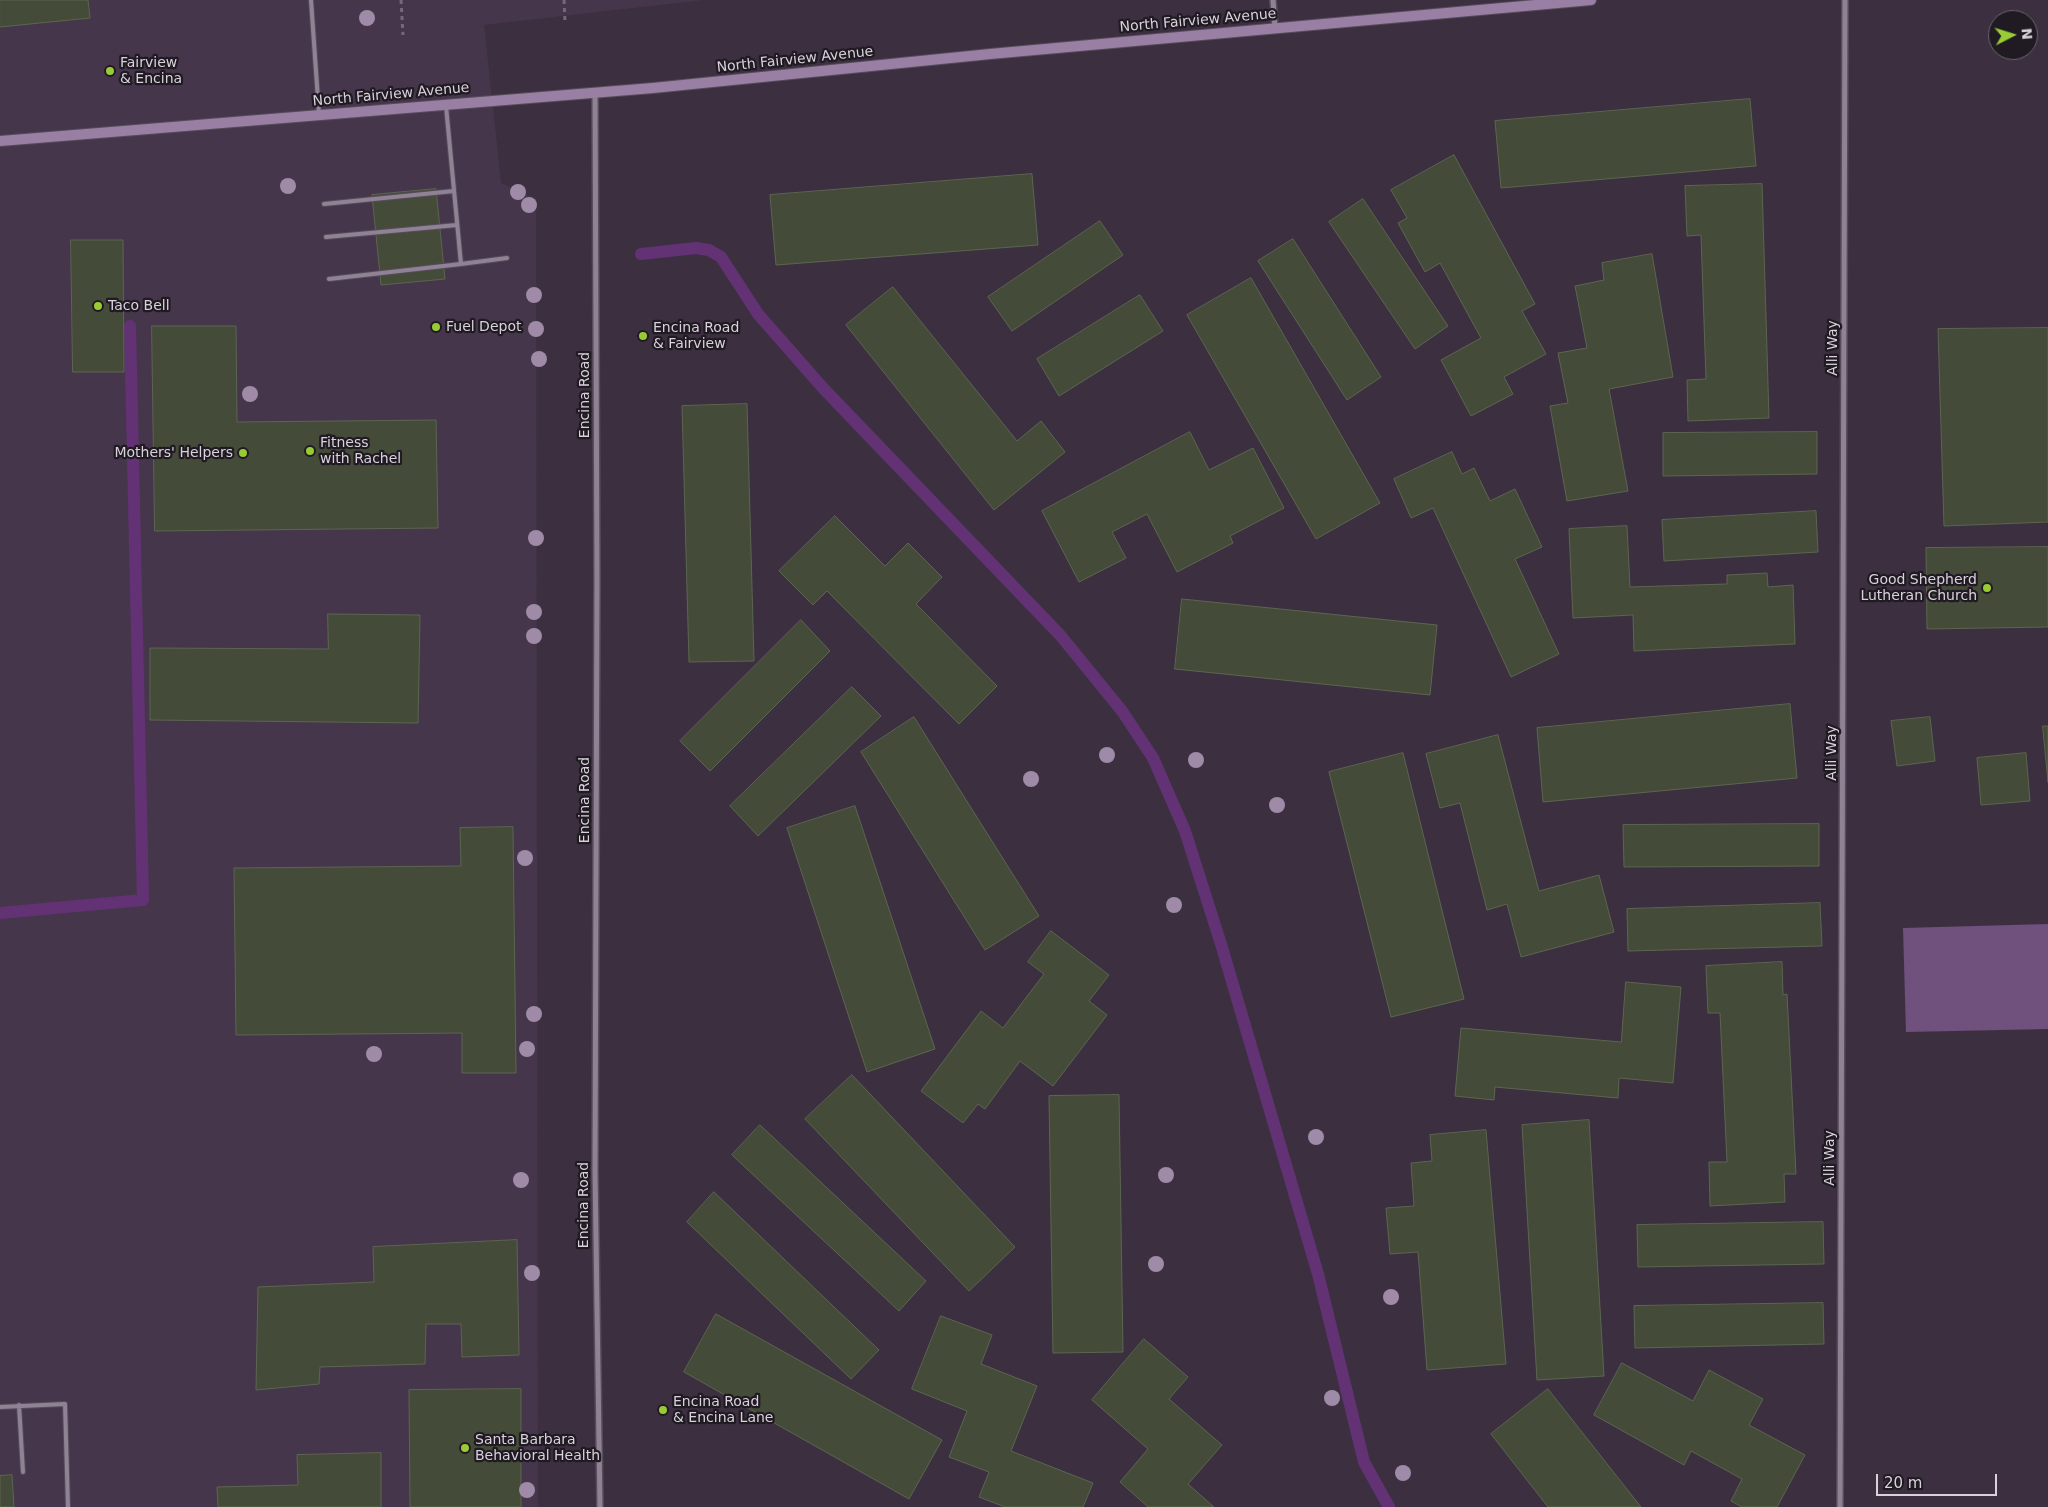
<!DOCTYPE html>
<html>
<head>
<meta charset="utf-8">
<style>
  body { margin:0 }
  #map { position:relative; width:2048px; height:1507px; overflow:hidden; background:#3c3040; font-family:"DejaVu Sans",sans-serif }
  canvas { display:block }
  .north { position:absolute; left:1988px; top:10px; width:50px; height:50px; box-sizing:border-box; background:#201a22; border:1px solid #6a636c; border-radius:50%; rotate:85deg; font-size:14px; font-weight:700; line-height:20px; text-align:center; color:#d9d1dc }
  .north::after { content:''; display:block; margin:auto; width:18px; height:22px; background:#99cb35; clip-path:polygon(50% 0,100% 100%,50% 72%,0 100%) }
  .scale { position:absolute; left:1876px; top:1474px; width:121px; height:22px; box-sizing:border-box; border:2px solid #d9d1dc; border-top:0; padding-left:6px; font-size:15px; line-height:18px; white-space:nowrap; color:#d9d1dc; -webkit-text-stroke:4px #201a22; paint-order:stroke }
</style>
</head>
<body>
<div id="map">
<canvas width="2048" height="1507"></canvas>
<div class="north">N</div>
<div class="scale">20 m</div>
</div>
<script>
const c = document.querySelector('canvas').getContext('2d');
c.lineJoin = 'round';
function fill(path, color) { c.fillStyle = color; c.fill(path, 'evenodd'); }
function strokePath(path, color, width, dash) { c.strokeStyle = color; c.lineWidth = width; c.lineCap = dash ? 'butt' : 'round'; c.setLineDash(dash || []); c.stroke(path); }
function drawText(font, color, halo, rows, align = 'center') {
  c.font = font + ' "DejaVu Sans",sans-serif'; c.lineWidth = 4.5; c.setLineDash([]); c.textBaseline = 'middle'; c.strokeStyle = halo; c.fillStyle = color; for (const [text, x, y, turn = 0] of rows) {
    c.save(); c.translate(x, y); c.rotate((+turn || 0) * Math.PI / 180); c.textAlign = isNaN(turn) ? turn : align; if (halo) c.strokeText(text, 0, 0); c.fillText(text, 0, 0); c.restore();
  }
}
fill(new Path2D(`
  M0 0H703L484 25 501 183 536 199 538 1507H0Z`), '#46364c');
fill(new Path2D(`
  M2048 924V1029L1906 1032 1903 928Z`), '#70507c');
strokePath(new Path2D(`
  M641 254 696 248 709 250 721 257 758 314 823 388 1060 635 1122 711 1153 758 1185 831 1221 944 1318 1274 1364 1462 1389 1507
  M0 913 143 900 130 326`), '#633274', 12);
const building = new Path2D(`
  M0 0H88L90 18 0 27Z
  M1750 99 1756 166 1501 188 1495 121Z
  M1454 155 1535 304 1522 311 1546 354 1504 377 1513 394 1471 416 1441 360 1481 338 1440 263 1425 272 1398 223 1407 218 1391 190Z
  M1032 174 1038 245 776 265 770 195Z
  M1762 184 1769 418 1688 421 1687 380 1706 379 1701 235 1687 236 1685 186Z
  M436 189 445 279 381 285 372 195Z
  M1363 199 1448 326 1415 349 1329 222Z
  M1100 221 1123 255 1012 331 988 297Z
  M1293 239 1381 377 1347 400 1258 261Z
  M71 240H123L124 372H73Z
  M1652 254 1673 377 1609 389 1628 491 1567 501 1550 406 1568 403 1558 353 1587 348 1575 286 1604 280 1602 263Z
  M1251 278 1380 503 1316 539 1187 315Z
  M893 287 1017 441 1041 421 1065 452 994 510 846 325Z
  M1140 295 1163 331 1059 396 1037 359Z
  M152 326H236L237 422 436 420 438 528 155 531Z
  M2048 328V522L1944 526 1938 329Z
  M747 404 754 661 689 662 682 406Z
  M1190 432 1209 470 1253 448 1284 508 1230 536 1233 543 1177 572 1147 514 1112 532 1126 558 1079 582 1042 511Z
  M1817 432V474L1663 476V433Z
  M1452 452 1462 474 1474 468 1490 501 1515 489 1542 547 1515 559 1559 654 1511 677 1433 508 1411 518 1394 479Z
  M1816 511 1818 552 1664 561 1662 520Z
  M835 516 885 566 908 543 942 577 916 604 997 686 959 724 827 591 813 605 779 571Z
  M1627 526 1630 587 1727 584V575L1767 573 1768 587 1793 585 1795 644 1634 651 1633 615 1573 618 1569 529Z
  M2048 547V627L1927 629 1926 548Z
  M1182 599 1437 625 1430 695 1175 669Z
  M328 614 420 615 418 723 150 720V648L328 649Z
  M801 620 830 651 710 771 680 741Z
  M852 687 881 716 758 836 730 806Z
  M1790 704 1797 778 1543 802 1537 728Z
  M914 717 1039 916 985 950 861 752Z
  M1930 717 1935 761 1897 766 1891 721Z
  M2043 726H2048V782Z
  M1498 735 1539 891 1599 875 1614 932 1521 957 1507 904 1487 910 1460 803 1440 808 1426 754Z
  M1403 753 1464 999 1391 1017 1329 772Z
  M2026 753 2030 801 1981 805 1977 758Z
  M855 806 935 1049 867 1072 787 828Z
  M1819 824V866L1624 867 1623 825Z
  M513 827 516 1073H462V1033L236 1035 234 868 461 866 460 828Z
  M1820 903 1822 946 1628 951 1627 909Z
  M1051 931 1109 975 1089 1001 1107 1015 1053 1086 1020 1061 985 1109 978 1104 963 1123 921 1091 981 1011 1003 1028 1044 974 1028 962Z
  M1782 962 1783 995 1787 994 1796 1174H1784L1785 1202 1710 1206 1709 1162H1727L1720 1013H1708L1706 966Z
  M1626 982 1681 987 1673 1083 1619 1078 1618 1098 1495 1087 1494 1100 1455 1096 1461 1028 1621 1042Z
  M852 1075 1015 1247 969 1291 805 1119Z
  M1119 1095 1123 1352 1053 1353 1049 1096Z
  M1589 1120 1604 1376 1537 1380 1522 1125Z
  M760 1125 926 1281 899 1311 732 1155Z
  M1486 1130 1506 1364 1427 1370 1418 1252 1390 1254 1386 1208 1414 1206 1411 1163 1432 1161 1430 1135Z
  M714 1192 879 1350 851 1379 687 1222Z
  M1823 1222 1824 1264 1638 1267 1637 1225Z
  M517 1240 519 1355 462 1357 461 1324H426L425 1364 320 1367 319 1384 256 1390 258 1287 374 1282 373 1247Z
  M1823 1303 1824 1344 1635 1348 1634 1306Z
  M716 1314 942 1440 909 1499 684 1372Z
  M941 1316 992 1335 981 1364 1037 1386 1011 1451 1093 1483 1083 1507H1005L979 1497 989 1472 949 1457 967 1411 912 1389Z
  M1144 1339 1188 1377 1169 1399 1222 1445 1188 1484 1214 1507H1148L1120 1482 1148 1449 1092 1400Z
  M1622 1363 1693 1401 1709 1370 1763 1399 1749 1425 1805 1455 1777 1507H1742L1731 1501 1742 1479 1691 1451 1684 1465 1594 1415Z
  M521 1389V1507H410L409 1390Z
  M1548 1389 1641 1507H1548L1491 1434Z
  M381 1453V1507H218L217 1487 298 1485 297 1455Z
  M12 1475 14 1507H0V1476Z`);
fill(building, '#444c39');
strokePath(building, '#5c6551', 1);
const lane = new Path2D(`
  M311 0 319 114
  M446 106 461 264 507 258
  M324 204 454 191
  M326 237 457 225
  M329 279 461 264
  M19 1405 23 1472
  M0 1407 65 1404 68 1507`);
const street = new Path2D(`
  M1273 0 1275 28
  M595 93 597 579 595 1171 600 1507
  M1840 1507 1845 0`);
const secondary = new Path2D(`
  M0 141 653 88 990 54 1591 0`);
strokePath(lane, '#564c5a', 6);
strokePath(street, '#564c5a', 8);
strokePath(secondary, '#564c5a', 12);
strokePath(new Path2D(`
  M401 0 403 35
  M564 0 565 21`), '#746978', 3, [4, 4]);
strokePath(lane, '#908295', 4);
strokePath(street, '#908295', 5);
strokePath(secondary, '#997fa3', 10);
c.fillStyle = '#9f8ba7';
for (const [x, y] of [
  [367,18],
  [288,186],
  [518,192],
  [529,205],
  [534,295],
  [536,329],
  [539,359],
  [250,394],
  [536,538],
  [534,612],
  [534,636],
  [1107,755],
  [1196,760],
  [1031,779],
  [1277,805],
  [525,858],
  [1174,905],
  [534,1014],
  [527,1049],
  [374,1054],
  [1316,1137],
  [1166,1175],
  [521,1180],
  [1156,1264],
  [532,1273],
  [1391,1297],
  [1332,1398],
  [1403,1473],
  [527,1490]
]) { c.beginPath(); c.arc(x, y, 8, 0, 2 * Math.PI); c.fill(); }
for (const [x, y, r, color] of [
  [110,71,5,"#99cb35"],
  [98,306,5,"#99cb35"],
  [436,327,5,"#99cb35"],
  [643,336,5,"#99cb35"],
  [310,451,5,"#99cb35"],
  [243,453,5,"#99cb35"],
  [1987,588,5,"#99cb35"],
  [663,1410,5,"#99cb35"],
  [465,1448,5,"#99cb35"]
]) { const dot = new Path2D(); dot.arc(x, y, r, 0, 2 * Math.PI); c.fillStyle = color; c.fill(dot); strokePath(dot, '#201a22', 2); }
drawText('14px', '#d9d1dc', '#201a22', [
  ["North Fairview Avenue",1198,21,-5],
  ["North Fairview Avenue",795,60,-6],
  ["North Fairview Avenue",391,95,-5],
  ["Alli Way",1833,348,-90],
  ["Encina Road",585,395,-90],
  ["Alli Way",1832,753,-90],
  ["Encina Road",585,800,-90],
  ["Alli Way",1830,1158,-90],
  ["Encina Road",584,1205,-90]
]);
drawText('14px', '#d9d1dc', '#201a22', [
  ["Fairview",120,63],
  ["& Encina",120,79],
  ["Taco Bell",108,306],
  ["Fuel Depot",446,327],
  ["Encina Road",653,328],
  ["& Fairview",653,344],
  ["Fitness",320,443],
  ["with Rachel",320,459],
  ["Mothers' Helpers",233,453,"right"],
  ["Good Shepherd",1977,580,"right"],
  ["Lutheran Church",1977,596,"right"],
  ["Encina Road",673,1402],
  ["& Encina Lane",673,1418],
  ["Santa Barbara",475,1440],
  ["Behavioral Health",475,1456]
], 'left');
</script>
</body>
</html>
